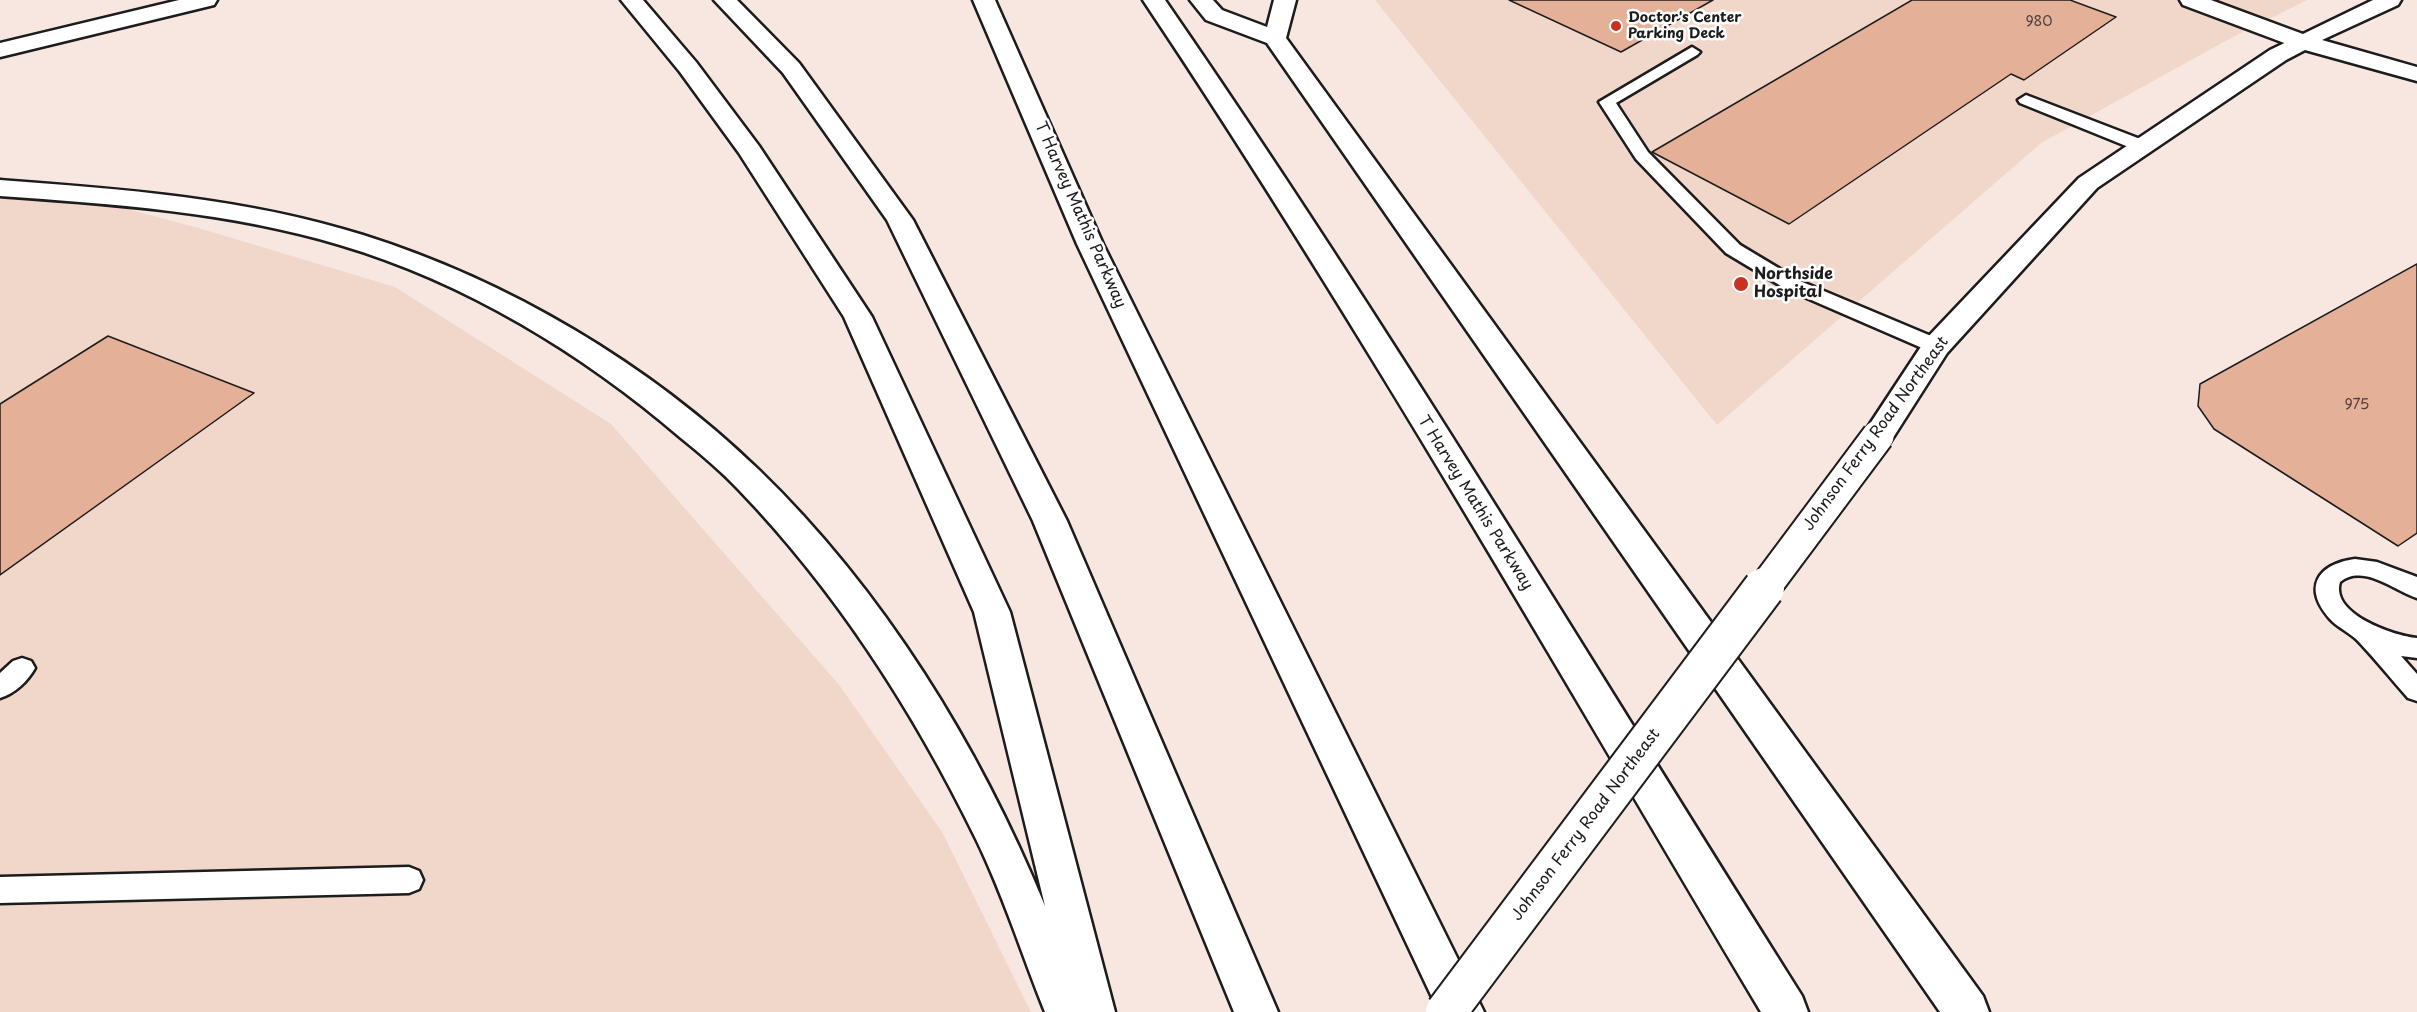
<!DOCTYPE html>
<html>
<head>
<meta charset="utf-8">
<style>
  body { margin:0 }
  canvas { display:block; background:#f7e7e0 }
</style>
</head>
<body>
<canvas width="2417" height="1012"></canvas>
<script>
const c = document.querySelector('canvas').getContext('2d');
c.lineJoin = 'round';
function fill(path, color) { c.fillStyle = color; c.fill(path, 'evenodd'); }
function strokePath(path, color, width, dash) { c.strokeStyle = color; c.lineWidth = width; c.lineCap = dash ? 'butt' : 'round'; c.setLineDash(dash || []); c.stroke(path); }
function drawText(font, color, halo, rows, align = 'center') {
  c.font = font + ' "Playpen Sans",sans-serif'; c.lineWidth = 5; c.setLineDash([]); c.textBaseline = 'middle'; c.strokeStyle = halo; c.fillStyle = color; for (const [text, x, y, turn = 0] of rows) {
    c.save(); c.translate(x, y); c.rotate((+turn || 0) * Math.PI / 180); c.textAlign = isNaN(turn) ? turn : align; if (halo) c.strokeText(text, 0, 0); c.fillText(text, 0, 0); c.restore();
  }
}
fill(new Path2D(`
  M1375 0H2307L2231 38 2041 143 1717 425Z
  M0 179 45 187 202 229 395 287 611 424 840 686 942 832 1031 1012H0Z`), '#f1d6ca');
const building = new Path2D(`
  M1509 0H1713L1621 52Z
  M1912 0H2070L2116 17 2024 80 2011 74 1789 224 1652 152Z
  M2417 264V533L2398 546 2214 429 2198 406 2200 384Z
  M108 336 254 393 0 575V404Z`);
fill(building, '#e4b098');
strokePath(building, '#1c1c1c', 1.5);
const lane = new Path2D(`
  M1692 47 1700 52 1697 55 1616 103 1648 152 1740 245 1800 281 1943 341 1946 346 1943 351 1936 352 1929 351 1786 289 1726 253 1636 159 1599 102Z
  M2026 95 2148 142 2150 146 2148 150H2136L2020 103 2018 100Z
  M2355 559 2377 562 2417 577V598C2395 591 2363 563 2340 582 2330 614 2394 636 2417 638V658L2401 656 2417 674V701L2408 698C2392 680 2376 660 2359 642 2351 633 2338 628 2330 619 2302 587 2318 564 2355 559Z
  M22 658 31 661 35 668C28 681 14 694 0 698V673L13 661Z
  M409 867 419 871 423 880 419 889 409 893 0 903V877Z`);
const street = new Path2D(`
  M2180 0H2211L2311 37 2314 42 2311 47 2303 49 2295 47 2183 5Z`);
const secondary = new Path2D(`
  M2373 0H2401L2398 5 2322 40 2417 67V81L2305 50 2286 60 2097 188 1947 353 1889 444 1878 447 1867 444 1862 436 1926 339 2079 178 2270 50Z`);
const highway = new Path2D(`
  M179 0H217L214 5 0 57V43Z
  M621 0H643L696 62 759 146 872 317 1010 612 1115 1012H1045C1022 955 1003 894 976 839 914 712 837 592 739 490 721 471 701 454 681 438 582 353 465 282 340 245 230 212 114 204 0 196V180C122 189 246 198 363 235 509 281 649 364 759 470 884 591 979 746 1045 906L974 612 844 317 739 153 680 72Z
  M714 0H737L799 63 913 220 1067 521 1278 1012H1234L1033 521 887 220 783 73Z
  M973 0H995L1103 244 1484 1012H1439L1077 244Z
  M1143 0H1165C1389 324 1592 663 1802 996L1808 1012H1761C1559 673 1363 329 1143 0Z
  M1190 0H1213L1222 10 1267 27 1274 0H1296L1286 38 1983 996 1989 1012H1940L1267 43 1206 20Z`);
strokePath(lane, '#1c1c1c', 5);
strokePath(street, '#1c1c1c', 5);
strokePath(secondary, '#1c1c1c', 5);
strokePath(highway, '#1c1c1c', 5);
fill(lane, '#fff');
fill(street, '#fff');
fill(secondary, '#fff');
fill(highway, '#fff');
const secondaryBridgeFar1 = new Path2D(`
  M1763 590 1878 436`);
const secondaryBridge = new Path2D(`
  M1446 1012 1764 588`);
strokePath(secondaryBridgeFar1, '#1c1c1c', 35, []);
strokePath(secondaryBridge, '#1c1c1c', 44, []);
strokePath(secondaryBridgeFar1, '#fff', 31);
strokePath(secondaryBridge, '#fff', 40);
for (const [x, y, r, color] of [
  [1616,26,6,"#c8321e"],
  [1741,284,8,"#c8321e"]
]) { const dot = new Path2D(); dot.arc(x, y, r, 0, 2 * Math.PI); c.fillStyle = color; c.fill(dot); strokePath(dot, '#fff', 2); }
drawText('bold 14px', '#1c1c1c', '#fff', [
  ["Doctor's Center",1628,18],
  ["Parking Deck",1628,34]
], 'left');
drawText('14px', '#4e413b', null, [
  ["980",2039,22],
  ["975",2357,405]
]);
drawText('16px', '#1c1c1c', '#fff', [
  ["T Harvey Mathis Parkway",1080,215,66],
  ["Johnson Ferry Road Northeast",1876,434,-54],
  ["T Harvey Mathis Parkway",1475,503,58],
  ["Johnson Ferry Road Northeast",1586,825,-53]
]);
drawText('bold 16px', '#1c1c1c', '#fff', [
  ["Northside",1754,275],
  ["Hospital",1754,293]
], 'left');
</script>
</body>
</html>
